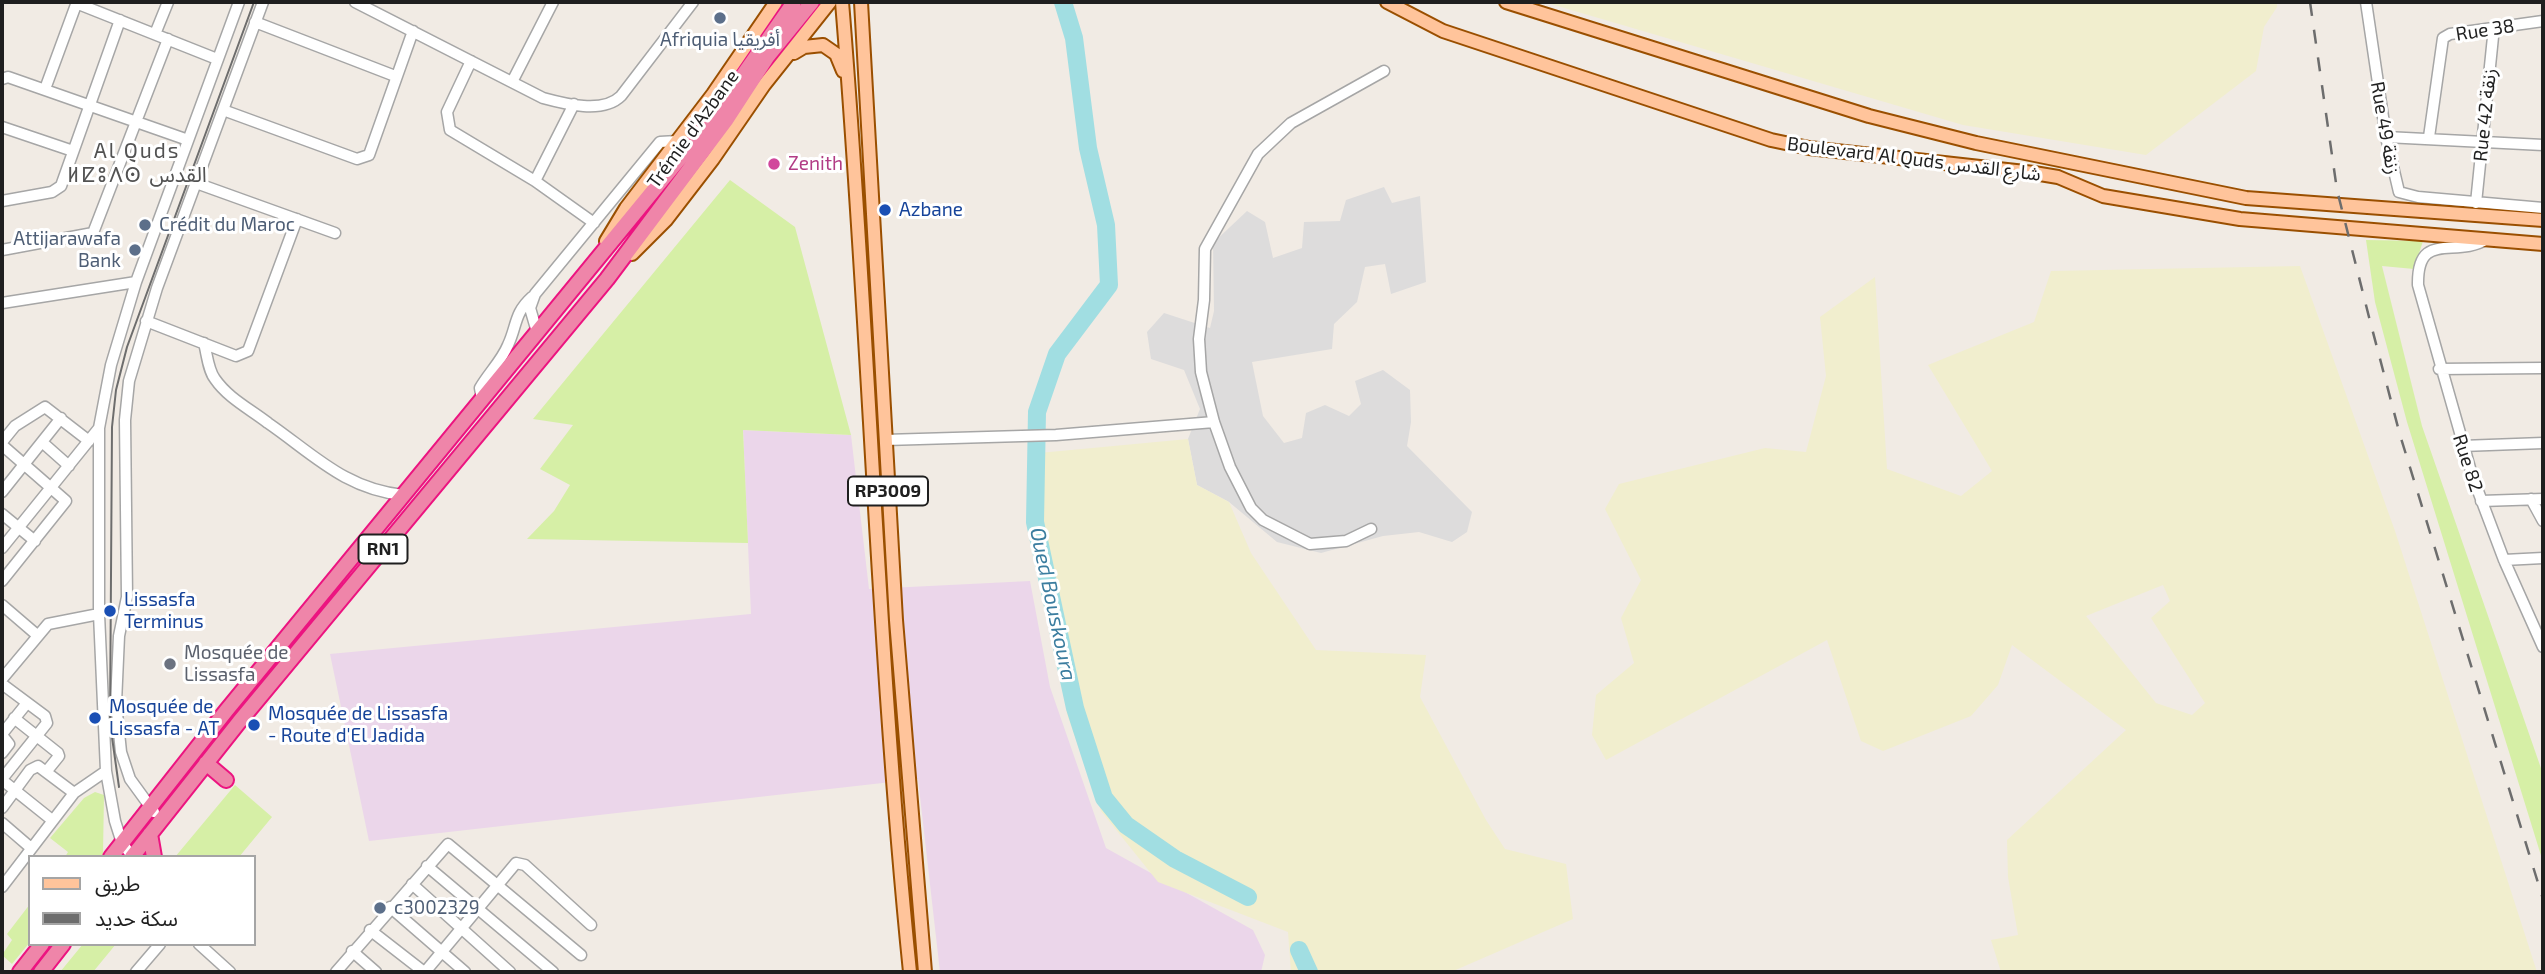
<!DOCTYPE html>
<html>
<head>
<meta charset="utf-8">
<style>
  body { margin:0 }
  #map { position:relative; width:2545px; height:974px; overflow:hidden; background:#f1ebe4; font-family:"Exo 2","Noto Sans Arabic",sans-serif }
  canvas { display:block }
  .frame { position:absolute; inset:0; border:4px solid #1f1f1f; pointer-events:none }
  .legend { position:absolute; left:28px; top:855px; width:228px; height:91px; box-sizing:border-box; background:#fff; border:2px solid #a5a5a5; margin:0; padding:9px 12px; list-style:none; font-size:21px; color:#1f1f1f }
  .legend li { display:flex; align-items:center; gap:14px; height:35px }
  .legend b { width:35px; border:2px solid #a5a5a5 }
</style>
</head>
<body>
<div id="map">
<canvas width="2545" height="974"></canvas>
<div class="frame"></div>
<ul class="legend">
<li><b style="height:9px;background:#ffc49b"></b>طريق</li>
<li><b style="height:9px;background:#6d6d6d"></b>سكة حديد</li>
</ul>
</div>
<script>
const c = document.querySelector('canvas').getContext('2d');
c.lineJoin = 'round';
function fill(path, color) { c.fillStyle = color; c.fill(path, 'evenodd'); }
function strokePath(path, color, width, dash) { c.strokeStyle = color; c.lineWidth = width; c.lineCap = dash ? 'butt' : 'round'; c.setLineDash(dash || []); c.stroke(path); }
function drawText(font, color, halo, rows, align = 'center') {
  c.font = font + ' "Exo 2","Noto Sans Arabic","Noto Sans Tifinagh",sans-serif'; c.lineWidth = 6; c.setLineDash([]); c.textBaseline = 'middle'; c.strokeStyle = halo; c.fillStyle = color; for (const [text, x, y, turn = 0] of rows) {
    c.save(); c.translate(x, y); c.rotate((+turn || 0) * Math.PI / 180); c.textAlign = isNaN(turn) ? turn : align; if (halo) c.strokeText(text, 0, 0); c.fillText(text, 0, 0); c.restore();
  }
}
fill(new Path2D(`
  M1384 187 1392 203 1420 196 1426 282 1391 294 1385 264 1365 267 1357 302 1334 324 1332 349 1252 362 1263 416 1284 443 1302 438 1306 413 1325 405 1349 416 1361 404 1355 381 1383 370 1410 390 1411 422 1407 446 1472 512 1467 532 1452 542 1419 532 1383 536 1321 553 1277 542 1229 502 1197 485 1188 439 1200 409 1184 370 1151 359 1147 332 1164 313 1210 328 1214 311 1213 243 1247 211 1265 222 1273 258 1302 248 1304 222 1340 221 1346 200Z`), '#dddcdc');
fill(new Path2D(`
  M743 430 851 435 869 589 1030 581 1050 687 1106 848 1253 930 1265 955 1261 972H940L918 779 369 841 330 654 751 614Z`), '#ebd6ea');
fill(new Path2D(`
  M1544 2H2277V7L2264 27 2256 71 2146 155 1963 125Z
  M2300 266 2395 531 2537 972H2001L1991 940 2018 935 2008 877 2007 840 2126 730 2012 645 1998 685 1971 716 1883 751 1861 741 1827 640 1606 760 1592 735 1596 695 1634 663 1621 618 1641 580 1605 509 1619 484 1765 448 1806 452 1826 376 1820 317 1875 277 1887 469 1961 496 1992 471 1928 365 2034 322 2051 271ZM2163 585 2170 601 2151 618 2205 703 2192 715 2156 703 2086 616Z
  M1188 439 1197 485 1229 502 1251 553 1316 650 1426 655 1420 697 1486 820 1505 849 1566 864 1573 919 1451 972H1291L1288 932 1158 882 1101 811 1067 714 1043 531 1039 453Z`), '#f1eece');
fill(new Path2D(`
  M730 180 795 227 851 435 743 430 748 543 527 539 554 511 570 485 540 469 573 425 533 419Z
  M2366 240 2423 241 2414 269 2382 266 2422 426 2543 774V862L2407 422 2375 302Z
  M235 785 272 817 239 857H175Z
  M95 792 104 795 103 854 100 857H65L68 852 50 838 84 798Z
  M30 904V942L12 964 2 955 12 940 7 934Z
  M83 944H116L93 972H60Z`), '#d6efa6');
strokePath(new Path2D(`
  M1063 2 1074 38 1088 148 1106 225 1109 285 1057 354 1037 412 1035 522 1075 708 1104 798 1126 825 1175 859 1248 897
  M1299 950 1309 972`), '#a1dee2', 18);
const minor = new Path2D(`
  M355 2 543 98C565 104 603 114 621 96L693 2
  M2366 2 2386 137 2399 192 2418 197 2543 208
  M76 3 217 59
  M255 22 395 76
  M155 34 168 2
  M471 61 447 112 450 130 535 181 594 223
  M2 79 8 77 188 140
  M512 82 553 2
  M45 89 77 2
  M223 110 357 159 369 155 413 31
  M2 127 73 151
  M2386 137 2543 145
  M2429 137 2443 38 2450 34 2543 21
  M535 181 574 104
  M196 183 335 233
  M2 201 52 192 61 186 120 20
  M2476 203 2494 27
  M2487 239C2455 259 2417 229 2418 285L2472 475 2504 560 2543 647
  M2 250 93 233 168 39
  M2 303 136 282
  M146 321 236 356 248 351 297 219
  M537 332 530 308 535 294 660 142 677 141
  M204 343C207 354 208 370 215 379 228 398 250 409 268 423 313 454 345 489 403 495
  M2439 369 2543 368
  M482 399 480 388C488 374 502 360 508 345 517 326 514 313 532 297
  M885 440 1056 435 1214 422
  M2 442 15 426 45 407 89 441
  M42 442 69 466
  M2 445 66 501 2 581
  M2462 446 2543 443
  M2 492 61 418
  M2531 499 2543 521
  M2481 501 2543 499
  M2 514 35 541
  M1371 529 1346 541 1310 544 1263 520 1251 508 1230 467 1214 422 1201 372 1199 339 1204 300 1205 249 1258 154 1291 123 1384 71
  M2 548 99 428
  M2504 560 2543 558
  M2 605 37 635
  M2 679 48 624 99 614
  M2 684 45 716 47 723 2 779
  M14 718 58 753 59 756 46 772
  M2 734 27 703
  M2 735 9 744 2 753
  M2 780 52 820
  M2 808 30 770 38 766 74 793
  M154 812 130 779 121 752 116 703 119 636 127 597 125 420 129 381 157 288 263 2
  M2 823 31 848
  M132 856 122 843 115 821 106 771 99 614V428L111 365 136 282 239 2
  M427 866 553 972
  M412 884 510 972
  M2 887 74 793 106 771
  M390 907 465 972
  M370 930 424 972
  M199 944 230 972
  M352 951 376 972
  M136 972 160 944
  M336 972 448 844 581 955
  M425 972 516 863 525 865 591 925`);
const major = new Path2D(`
  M842 2C869 325 877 649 910 972
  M861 2 896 620 925 972
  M1387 2 1443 31 1771 140 1809 148 2034 173 2058 177 2103 196 2240 219 2543 244
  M1506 2 1869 116 1976 143 2246 198 2543 220
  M794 53 804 47 823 45 836 54 843 71
  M606 241 626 208 713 94 776 2
  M632 254 666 220 713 159 764 85 830 2`);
const highway = new Path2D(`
  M206 763 226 780
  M150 834 154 857
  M111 857 226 711 713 118 794 2
  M132 857 239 722 607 279 727 119 768 56 812 2
  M20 972 42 944
  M41 972 63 944`);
strokePath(minor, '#a6a6a6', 13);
strokePath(major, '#9a4f00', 16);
strokePath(highway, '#ec1480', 18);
strokePath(minor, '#fff', 10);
strokePath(major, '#ffc49b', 12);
strokePath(highway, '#ef85a9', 14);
strokePath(new Path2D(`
  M119 787 110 723 112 427 116 390 127 347 254 2`), '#6d6d6d', 2);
strokePath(new Path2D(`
  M2310 2 2337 190 2369 317 2400 435 2543 899`), '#6d6d6d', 2.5, [14, 14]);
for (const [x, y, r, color] of [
  [720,18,7,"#5c6f8a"],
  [774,164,7,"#d1479c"],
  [885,210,7,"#1a4fb4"],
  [145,225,7,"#5c6f8a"],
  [135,250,7,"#5c6f8a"],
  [110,611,7,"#1a4fb4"],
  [170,664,7,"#6b7280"],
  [95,718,7,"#1a4fb4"],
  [254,725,7,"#1a4fb4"],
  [380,908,7,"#5c6f8a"]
]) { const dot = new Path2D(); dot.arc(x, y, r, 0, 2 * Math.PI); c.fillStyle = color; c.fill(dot); strokePath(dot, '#fff', 2.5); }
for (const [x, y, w] of [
  [888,491,80],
  [383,549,49]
]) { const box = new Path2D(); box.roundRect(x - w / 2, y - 14.5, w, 29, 5); c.fillStyle = '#fff'; c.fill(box); strokePath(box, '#1f1f1f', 2); }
drawText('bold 18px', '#1f1f1f', null, [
  ["RP3009",888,491],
  ["RN1",383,549]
]);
drawText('19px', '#1f1f1f', '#fff', [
  ["Rue 38",2485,30,-9],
  ["Rue 42 زنقة",2485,115,-84],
  ["Rue 49 زنقة",2385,128,80],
  ["Trémie d'Azbane",693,129,-54],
  ["Boulevard Al Quds شارع القدس",1914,159,7],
  ["Rue 82",2468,463,72]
]);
drawText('19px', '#4e5e75', '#fff', [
  ["Afriquia أفريقيا",720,40,"center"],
  ["Crédit du Maroc",159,225],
  ["Attijarawafa",121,239,"right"],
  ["Bank",121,261,"right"],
  ["c3002329",394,908]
], 'left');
drawText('19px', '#b23c85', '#fff', [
  ["Zenith",788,164]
], 'left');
drawText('19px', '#164399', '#fff', [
  ["Azbane",899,210],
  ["Lissasfa",124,600],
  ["Terminus",124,622],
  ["Mosquée de",109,707],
  ["Lissasfa - AT",109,729],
  ["Mosquée de Lissasfa",268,714],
  ["- Route d'El Jadida",268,736]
], 'left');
drawText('19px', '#5b616d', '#fff', [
  ["Mosquée de",184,653],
  ["Lissasfa",184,675]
], 'left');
c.letterSpacing = '2px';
drawText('21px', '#525252', '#fff', [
  ["Al Quds",137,151],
  ["ⵍⵇⵓⴷⵙ القدس",137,175]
]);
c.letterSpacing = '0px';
drawText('italic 21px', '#3b7d9f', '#fff', [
  ["Oued Bouskoura",1053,604,78]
]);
</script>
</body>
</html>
